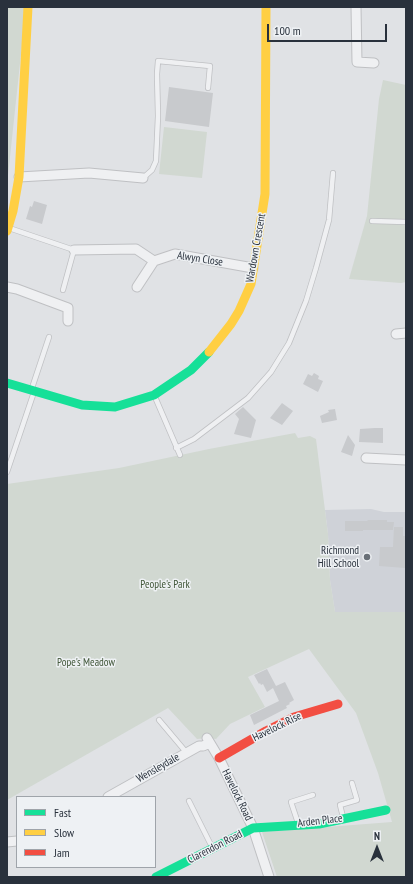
<!DOCTYPE html>
<html>
<head>
<meta charset="utf-8">
<style>
  body { margin:0 }
  #map { position:relative; width:413px; height:884px; overflow:hidden; background:#e0e2e5; font-family:"PT Sans Narrow",sans-serif }
  canvas { display:block }
  .frame { position:absolute; inset:0; border:8px solid #29313c; pointer-events:none }
  .legend { position:absolute; left:16px; top:796px; width:140px; height:72px; box-sizing:border-box; background:#eef1f4; border:1px solid #9fa4aa; margin:0; padding:5px 7px; list-style:none; font-size:12px; color:#29313c }
  .legend li { display:flex; align-items:center; gap:8px; height:20px }
  .legend b { width:20px; border:1px solid #9fa4aa }
  .north { position:absolute; left:357px; top:828px; width:40px; height:40px; -webkit-text-stroke:3px #eef1f4; paint-order:stroke; rotate:0deg; font-size:11px; font-weight:700; line-height:16px; text-align:center; color:#29313c }
  .north::after { content:''; display:block; margin:auto; width:14px; height:18px; background:#29313c; clip-path:polygon(50% 0,100% 100%,50% 72%,0 100%) }
  .scale { position:absolute; left:267px; top:24px; width:120px; height:18px; box-sizing:border-box; border:2px solid #29313c; border-top:0; padding-left:5px; font-size:12px; line-height:14px; white-space:nowrap; color:#29313c; -webkit-text-stroke:3px #eef1f4; paint-order:stroke }
</style>
</head>
<body>
<div id="map">
<canvas width="413" height="884"></canvas>
<div class="frame"></div>
<ul class="legend">
<li><b style="height:5px;background:#16e098"></b>Fast</li>
<li><b style="height:5px;background:#ffcf43"></b>Slow</li>
<li><b style="height:5px;background:#f24e42"></b>Jam</li>
</ul>
<div class="north">N</div>
<div class="scale">100 m</div>
</div>
<script>
const c = document.querySelector('canvas').getContext('2d');
c.lineJoin = 'round';
function fill(path, color) { c.fillStyle = color; c.fill(path, 'evenodd'); }
function strokePath(path, color, width, dash) { c.strokeStyle = color; c.lineWidth = width; c.lineCap = dash ? 'butt' : 'round'; c.setLineDash(dash || []); c.stroke(path); }
function drawText(font, color, halo, rows, align = 'center') {
  c.font = font + ' "PT Sans Narrow",sans-serif'; c.lineWidth = 3; c.setLineDash([]); c.textBaseline = 'middle'; c.strokeStyle = halo; c.fillStyle = color; for (const [text, x, y, turn = 0] of rows) {
    c.save(); c.translate(x, y); c.rotate((+turn || 0) * Math.PI / 180); c.textAlign = isNaN(turn) ? turn : align; if (halo) c.strokeText(text, 0, 0); c.fillText(text, 0, 0); c.restore();
  }
}
fill(new Path2D(`
  M371 509 384 512H406V612H335L330 580 328 534 325 510Z`), '#cfd2d8');
fill(new Path2D(`
  M7 7H26L7 185Z
  M383 80 406 85V282L401 283 349 279 367 216 379 99Z
  M164 127 207 132 202 178 159 174Z
  M295 433 298 438 310 436 316 439 328 534 330 580 335 612H406V877H277L262 832 392 822 378 773 356 713 309 649 248 677 265 707 230 724 216 739 207 738 197 739 168 708 7 800V484L119 468 209 449Z`), '#d1d8d1');
fill(new Path2D(`
  M169 87 213 93 209 127 165 121Z
  M34 201 47 205 42 224 26 219 30 206 32 207Z
  M314 373 319 376 318 379 323 381 318 392 303 384 308 374 312 376Z
  M282 403 293 411 282 425 270 418Z
  M243 407 256 420 251 438 234 434 239 419 235 414Z
  M335 409 337 420 322 423 320 416 329 412 328 410Z
  M375 428H383V443L359 442 360 429Z
  M348 435 355 445 352 456 341 452Z
  M368 520H387V522H394L393 530H363V531H345V521H367Z
  M394 527H403V536H406L405 568 379 566 380 547H393Z
  M267 669 276 686 285 682 294 700 289 703 290 704 286 706 287 708 254 725 250 715 279 701 273 688 267 692 263 684 261 685 260 683 259 684 254 675Z`), '#c8cacd');
const lane = new Path2D(`
  M143 178 152 170 156 161 158 116 157 74 158 61 210 66 208 88
  M372 221 406 222
  M9 228 74 250 63 290
  M32 388 49 337
  M155 397 180 455
  M176 448 194 439 248 398 271 372 289 343 306 301 316 268 329 220 333 173
  M7 472 34 392
  M159 720 186 752
  M189 801 212 847
  M343 817 340 805 357 800 352 783
  M298 823 291 802 313 795`);
const street = new Path2D(`
  M356 7 357 62 374 63
  M19 177 89 173 143 178
  M74 250 136 249 154 261
  M7 287 17 289 68 308V321
  M137 287 154 261 175 254 253 268
  M396 334 406 333
  M366 458 406 460
  M207 738 219 758 253 828 269 877
  M108 797 199 746H203L210 743
  M7 842 17 841`);
strokePath(lane, '#bfc0c3', 6);
strokePath(street, '#bfc0c3', 11);
strokePath(lane, '#eff0f2', 4.5);
strokePath(street, '#eff0f2', 9);
strokePath(new Path2D(`
  M7 383 82 405 115 407 154 395 191 370 209 352
  M156 877 253 828 319 824 386 810`), '#16e098', 9);
strokePath(new Path2D(`
  M7 231 13 211 19 177 28 7
  M209 352 231 324 239 311 251 284 265 194 266 7`), '#ffcf43', 9);
strokePath(new Path2D(`
  M219 758 266 731 294 717 338 704`), '#f24e42', 9);
for (const [x, y, r, color] of [
  [367,557,4,"#696f77"]
]) { const dot = new Path2D(); dot.arc(x, y, r, 0, 2 * Math.PI); c.fillStyle = color; c.fill(dot); strokePath(dot, '#eef1f4', 1.5); }
drawText('11px', '#29313c', '#eef1f4', [
  ["Wardown Crescent",256,248,-80],
  ["Alwyn Close",200,259,9],
  ["Havelock Rise",277,727,-26],
  ["Wensleydale",158,768,-30],
  ["Havelock Road",237,795,64],
  ["Arden Place",320,821,-7],
  ["Clarendon Road",215,847,-27]
]);
drawText('11px', '#29313c', '#eef1f4', [
  ["Richmond",359,551],
  ["Hill School",359,564]
], 'right');
drawText('11px', '#405638', '#eef1f4', [
  ["People's Park",165,585],
  ["Pope's Meadow",86,663]
]);
</script>
</body>
</html>
